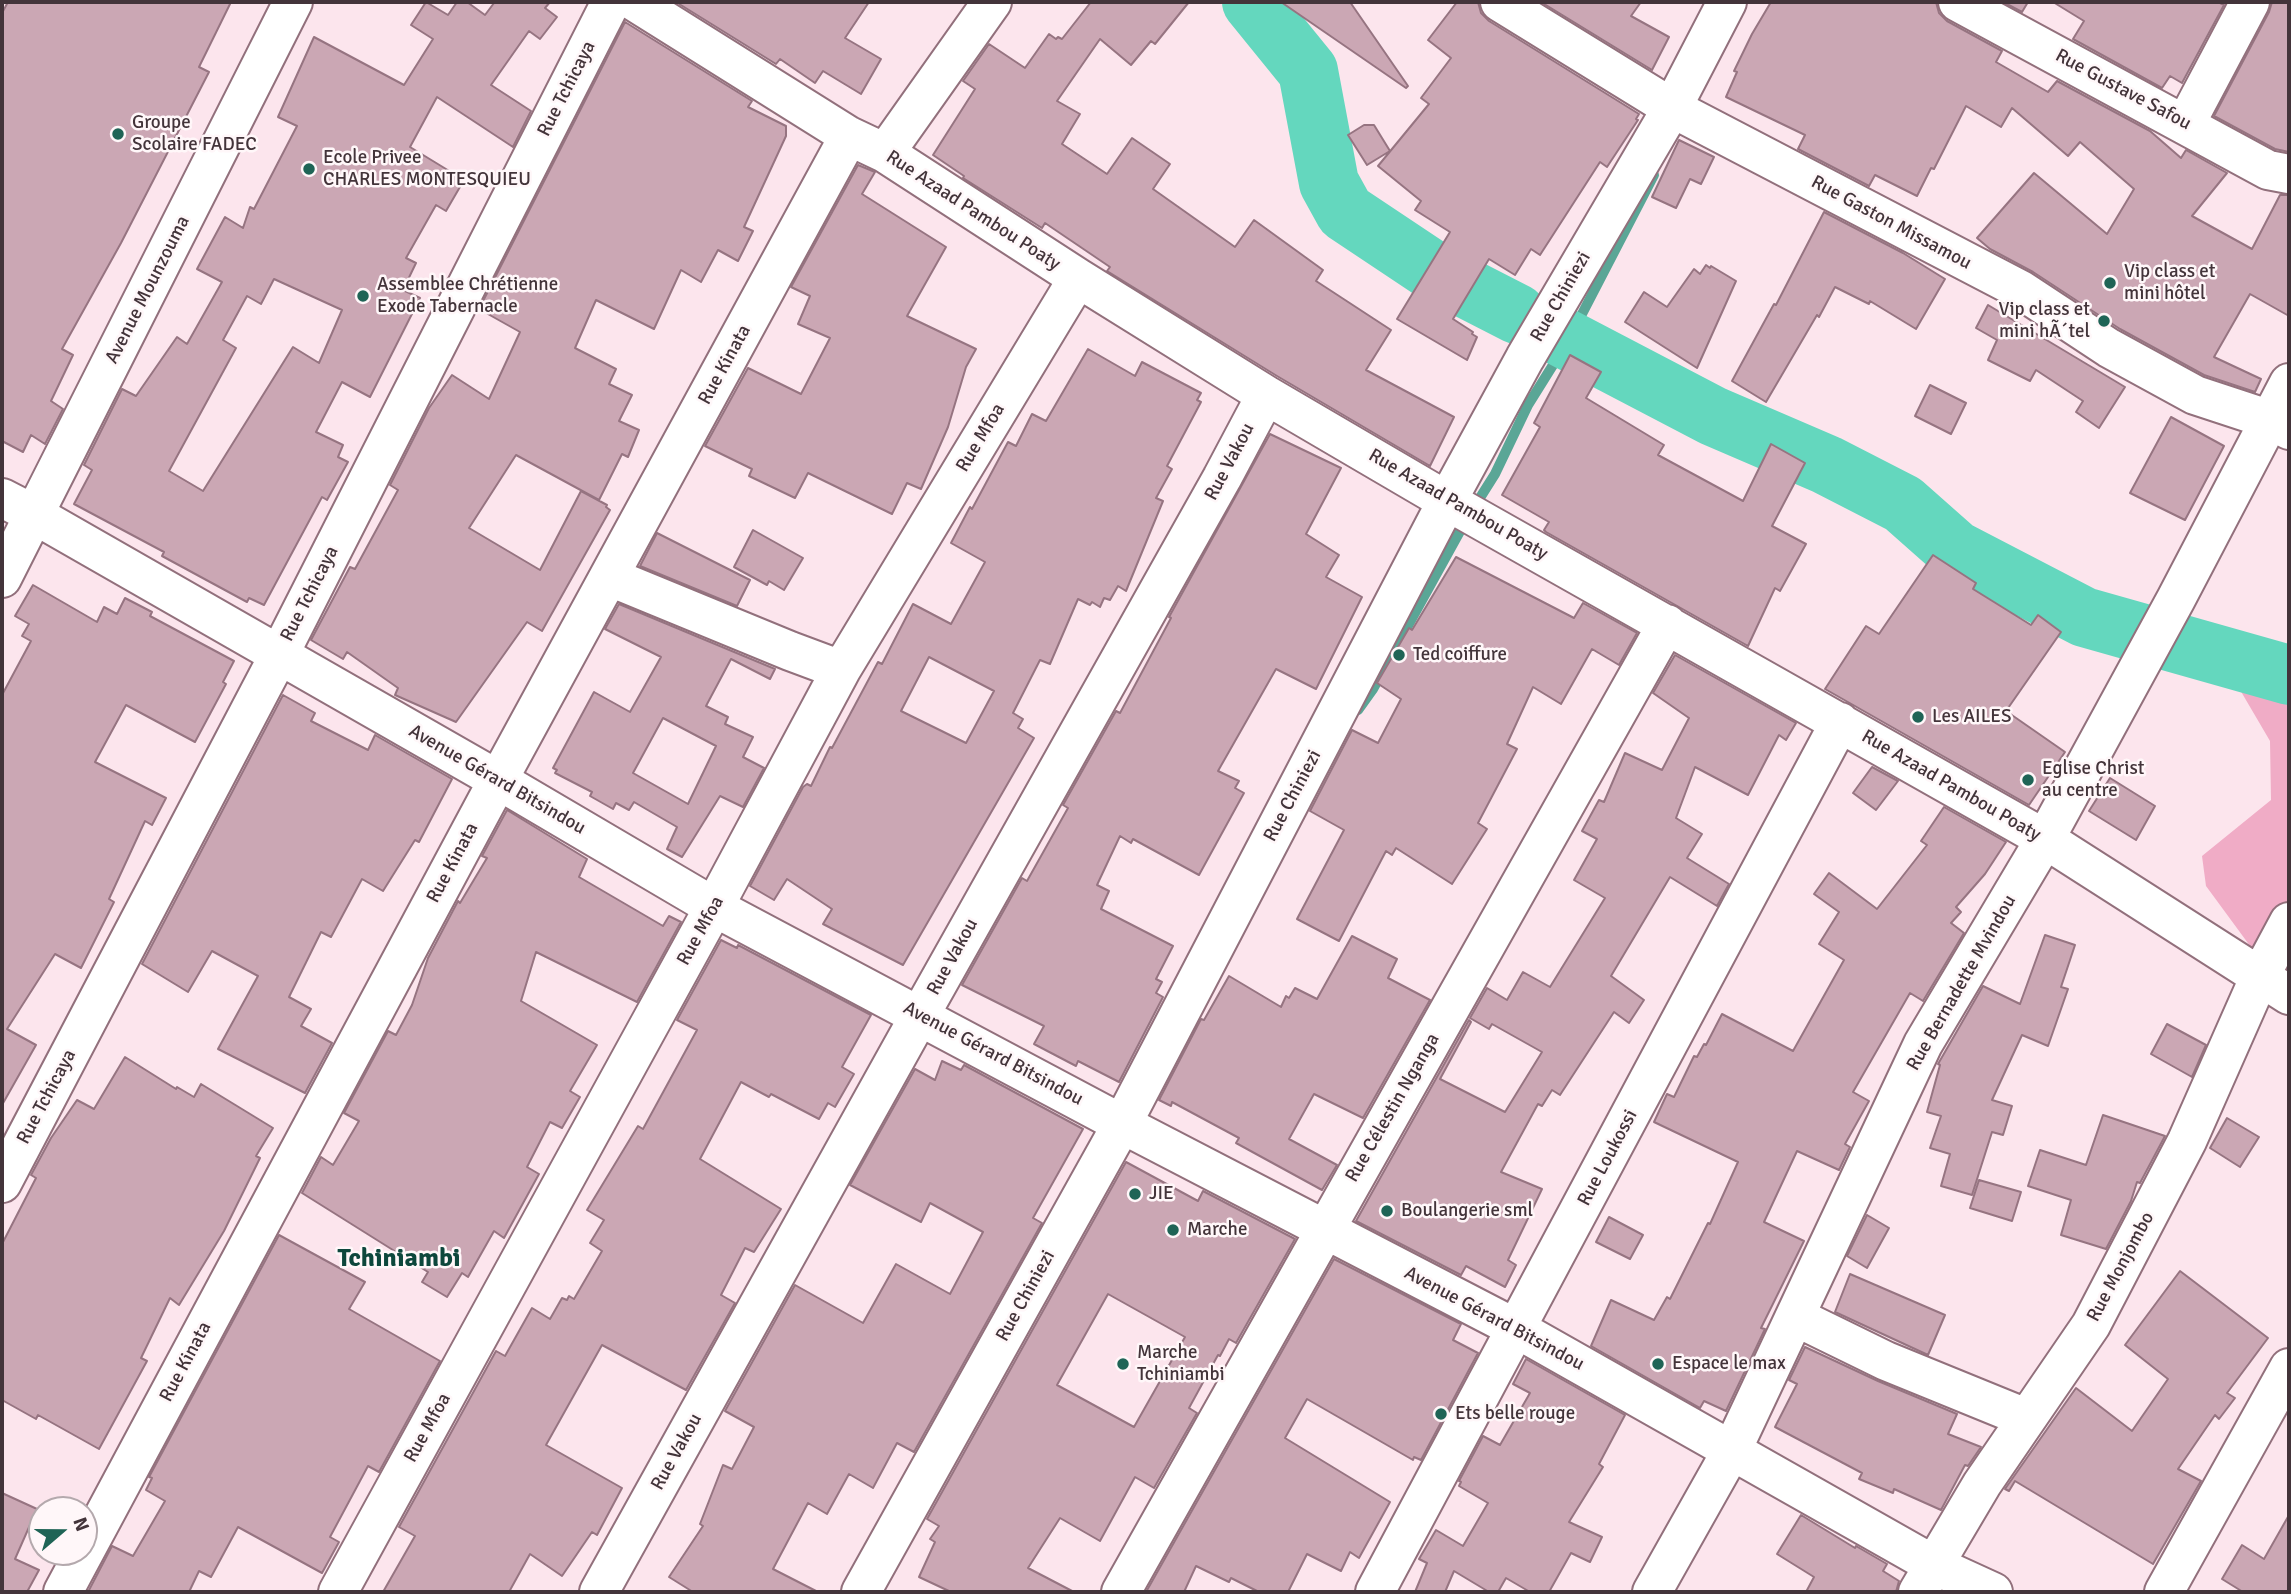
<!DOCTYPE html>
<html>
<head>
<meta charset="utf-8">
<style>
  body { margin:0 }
  #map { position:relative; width:2291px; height:1594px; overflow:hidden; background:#fce5ed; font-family:Signika,sans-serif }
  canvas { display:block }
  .frame { position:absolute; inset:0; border:4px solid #43343a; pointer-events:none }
  .north { position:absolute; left:28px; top:1496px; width:70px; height:70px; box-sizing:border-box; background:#fff7f9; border:2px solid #b4a9ad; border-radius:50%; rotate:70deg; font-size:19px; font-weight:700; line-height:28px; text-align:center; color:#43343a }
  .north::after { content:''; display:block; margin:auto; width:24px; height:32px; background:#1f6456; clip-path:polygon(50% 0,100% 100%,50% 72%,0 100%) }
</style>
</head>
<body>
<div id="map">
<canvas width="2291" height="1594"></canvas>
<div class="frame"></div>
<div class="north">N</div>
</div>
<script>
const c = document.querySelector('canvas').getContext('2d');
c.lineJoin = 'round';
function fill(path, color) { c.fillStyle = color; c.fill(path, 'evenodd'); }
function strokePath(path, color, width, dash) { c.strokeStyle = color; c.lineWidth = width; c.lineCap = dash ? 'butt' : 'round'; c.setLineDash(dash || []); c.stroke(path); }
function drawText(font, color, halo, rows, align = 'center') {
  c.font = font + ' Signika,sans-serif'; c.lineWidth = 5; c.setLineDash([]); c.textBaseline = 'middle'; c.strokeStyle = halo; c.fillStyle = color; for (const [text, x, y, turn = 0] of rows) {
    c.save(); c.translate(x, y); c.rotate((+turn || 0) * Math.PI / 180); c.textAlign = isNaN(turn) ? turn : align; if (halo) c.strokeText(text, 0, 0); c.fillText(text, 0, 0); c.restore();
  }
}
fill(new Path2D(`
  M2277 675 2289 678V999L2206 886 2202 856 2271 800 2270 741 2236 683Z`), '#f0acc6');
strokePath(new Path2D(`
  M1478 501 1495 474 1528 405 1568 341 1654 175
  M1358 710 1373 689 1464 524`), '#5aa696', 10);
strokePath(new Path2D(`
  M1252 2 1308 71 1329 183 1345 212 1435 272 1517 314
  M1560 336 1713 416 1827 465 1903 504 1955 550 2084 617 2289 675`), '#64d7be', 60);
const building = new Path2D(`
  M8 2H231L199 67 209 72 121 243 62 349 73 355 51 401 63 409 45 444 31 435 23 452 2 441V13Z
  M426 2 448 15 457 2H467L485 15 494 3 492 2H550L545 8 557 17 540 39 529 31 491 85 531 111 513 147 437 97 410 147 464 180 446 211 436 205 406 258 416 263 403 290 420 298 370 397 342 382 316 432 343 445 338 457 348 462 327 500 322 497 264 605 249 598 247 602 162 556 164 552 74 504 92 470 84 465 122 389 136 396 177 337 187 344 222 282 197 269 225 217 243 228 250 207 254 209 297 126 278 117 314 37 404 85 433 39 411 25ZM274 279 342 310 319 363 293 347 203 491 169 471 236 348 223 340 247 296 261 304Z
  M676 2H869L845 38 881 59 861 94 823 71 815 83 780 59 776 64Z
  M1091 2H1189L1155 44 1151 41 1131 65 1100 39 1057 101 1080 114 1062 144 1107 174 1132 138 1170 164 1153 189 1235 247 1254 220 1323 270 1316 281 1391 330 1366 370 1454 417 1430 466 1277 376 1107 271 1110 267 1045 223 1042 228 963 178 964 176 933 155 975 89 963 81 989 44 1025 68 1049 34 1056 39 1058 37 1062 39Z
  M1281 2H1350L1408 86 1406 88Z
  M1457 2H1478L1481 13 1489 21 1639 114 1636 119 1638 120 1607 167 1600 162 1540 255 1531 249 1515 275 1489 259 1453 319 1473 332 1472 334 1477 337 1467 360 1397 319 1450 232 1415 210 1421 201 1378 166 1429 104 1421 98 1451 58 1428 40Z
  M1541 2H1641L1631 16 1669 37 1652 70Z
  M1771 2H1936L1939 13 1947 21 2002 51 1996 62 2048 92 2057 81 2150 131 2181 158 2186 150 2227 173 2192 216 2252 249 2280 195H2289V316L2250 294 2214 357 2261 379 2255 392 2204 375 2120 329 2033 272 1990 249 1977 238 2034 173 2107 234 2134 189 2080 142 2068 156 2012 108 2001 127 1966 106 1934 169 1931 168 1917 196 1875 175 1869 186 1798 149 1805 135 1726 97 1737 72 1734 71 1752 34Z
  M2003 2H2028L2022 12Z
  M2053 2H2218L2224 5 2182 83 2170 76 2162 88 2073 39 2084 21Z
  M2272 2H2289V152L2275 149 2214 116 2269 12Z
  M625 22 752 101 748 107 786 126V136L744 227 753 231 738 261 718 250 701 282 681 270 654 329 596 300 575 348 616 369 609 384 632 395 619 421 639 430 628 457 622 454 599 500 516 455 469 528 540 570 581 491 607 505 606 507 610 510 542 631 527 622 456 722 395 695 398 688 347 652 343 659 311 640 350 567 355 569 398 490 390 485 429 408 452 375 489 399 520 332 479 309Z
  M1364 125H1374L1390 151 1367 165 1348 135Z
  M1679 140 1714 157 1701 184 1690 179 1676 208 1652 197Z
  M858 165 875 172 862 194 946 247 907 316 976 349 966 367 948 427 921 489 907 483 892 514 808 473 795 498 749 476 752 469 705 446 748 368 801 394 830 338 798 324 810 296 791 287Z
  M1824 212 1903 253 1945 279 1916 329 1870 301 1869 304 1835 287 1819 317 1817 315 1766 402 1732 381 1774 304 1776 305Z
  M1706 265 1710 268 1711 266 1736 281 1697 368 1625 322 1644 292 1667 307 1694 269 1700 274Z
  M1988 305 2125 387 2099 428 2076 412 2083 401 2036 370 2030 381 1988 360 1997 340 1976 328Z
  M1088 349 1135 376 1142 362 1201 393 1197 400 1201 402 1167 466 1172 469 1156 498 1163 501 1126 591 1118 586 1110 600 1104 598 1100 607 1092 602 1090 605 1078 599 1050 664 1040 660 1013 713 1023 719 1018 728 1034 738 903 965 823 924 832 909 787 879 774 900 750 886 803 787 807 784 811 786 830 747 832 748 878 662 882 664 913 604 951 624 985 562 951 543 970 507 972 509 1008 442 1016 446 1032 414 1046 421ZM929 657 994 691 966 743 901 711Z
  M1570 355 1601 372 1586 398 1664 445 1658 455 1743 501 1771 444 1805 463 1772 526 1806 544 1780 591 1775 588 1748 646 1546 532 1544 530 1549 522 1502 495 1540 427 1534 423Z
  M1930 385 1966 403 1951 434 1915 416Z
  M2171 417 2224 446 2185 520 2130 493Z
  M1270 434 1341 468 1306 534 1339 555 1326 577 1362 597 1316 689 1276 669 1218 771 1239 781 1235 788 1244 793 1199 875 1133 839 1131 843 1120 836 1097 885 1109 891 1101 909 1173 946 1156 979 1162 982 1156 993 1163 997 1119 1082 1078 1061 1076 1066 1034 1044 1044 1026 962 985 1022 878 1027 881 1068 808 1063 805 1116 711 1120 713 1171 618 1169 617Z
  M753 530 803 558 784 590 769 581 767 585 734 567Z
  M657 533 750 580 737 606 640 566Z
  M1933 555 1976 583 1973 589 2031 625 2038 615 2061 632 2006 711 2065 752 2029 805 1825 689 1866 626 1879 634Z
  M1456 557 1574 618 1583 603 1637 633 1619 665 1592 649 1561 704 1533 687 1507 744 1517 749 1478 823 1487 829 1452 884 1396 848 1392 855 1386 851 1339 941 1297 919 1344 830 1310 811 1352 730 1378 743 1401 699 1377 683 1409 628 1412 630Z
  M33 585 97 622 104 607 117 614 125 598 152 612 150 616 234 661 223 682 226 684 195 742 126 705 95 762 166 798 152 825 145 821 109 899 114 902 81 968 55 954 7 1029 36 1045 2 1105V695L31 641 22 636 29 624 15 616Z
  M619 604 775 669 770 679 731 659 706 706 728 717 725 724 753 737 743 757 764 768 743 807 720 796 682 857 667 849 677 827 634 802 629 810 616 803 613 809 590 796 592 792 555 773 557 770 553 768 594 692 630 712 661 657 605 629ZM663 718 716 746 688 804 633 773Z
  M1675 655 1796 723 1786 740 1779 735 1748 795 1695 767 1676 818 1702 834 1687 858 1729 884 1717 906 1670 877 1611 976 1644 1000 1629 1023 1614 1012 1560 1095 1552 1090 1542 1106 1538 1104 1501 1172 1542 1189 1508 1260 1516 1265 1505 1287 1466 1266 1461 1275 1356 1221 1469 1020 1471 1022 1440 1079 1505 1112 1542 1052 1492 1024 1489 1029 1470 1018 1487 988 1507 1000 1523 972 1550 987 1605 898 1574 880 1597 839 1582 831 1599 800 1604 802 1625 753 1662 770 1689 718 1653 693Z
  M283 695 315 713 311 721 368 750 375 735 452 779 419 842 415 840 383 891 362 879 331 937 321 932 289 997 311 1009 301 1026 332 1043 305 1093 218 1049 258 976 212 951 188 992 142 964Z
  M1872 767 1898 781 1876 810 1853 793Z
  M2110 778 2155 806 2136 840 2089 811Z
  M1944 807 2006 842 1985 874 1956 907 1961 912 1951 923 1964 933 1923 1001 1910 993 1853 1092 1869 1101 1845 1144 1850 1147 1839 1170 1797 1151 1764 1222 1804 1241 1761 1328 1765 1329 1726 1411 1704 1401 1700 1408 1591 1346 1611 1300 1654 1320 1667 1297 1670 1299 1708 1223 1710 1224 1738 1162 1654 1122 1667 1094 1674 1097 1694 1056 1697 1057 1704 1044 1706 1045 1722 1014 1793 1051 1844 960 1819 944 1839 912 1814 894 1829 873 1877 909 1927 845 1921 841Z
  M507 810 587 859 579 877 663 926 669 916 681 922 637 1002 536 952 521 1001 597 1045 570 1091 580 1097 562 1128 550 1122 527 1167 539 1174 504 1238 494 1231 468 1277 462 1273 447 1297 422 1282 428 1272 302 1193 321 1157 333 1165 359 1121 344 1113 388 1031 396 1035 412 1005 428 958 458 901 460 903 487 858 482 856Z
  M2045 935 2075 945 2061 987 2068 989 2048 1046 2022 1035 1992 1100 2012 1106 2003 1135 1992 1132 1972 1195 1941 1186 1950 1154 1930 1148 1941 1116 1927 1112 1940 1065 1938 1064 1983 986 2020 1004Z
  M1352 936 1397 959 1388 978 1430 1000 1363 1118 1314 1094 1289 1139 1337 1165 1322 1190 1236 1143 1239 1138 1172 1102 1171 1106 1159 1100 1201 1019 1204 1020 1229 976 1281 1007 1286 996 1289 998 1295 988 1317 999Z
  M721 940 737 948 738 945 871 1015 842 1067 854 1074 835 1107 828 1103 819 1119 771 1094 769 1097 741 1082 700 1159 781 1209 754 1252 745 1248 721 1295 735 1303 686 1390 602 1345 546 1445 622 1488 597 1535 592 1532 562 1576 530 1554 509 1592H383L415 1536 399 1527 496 1351 505 1356 532 1308 550 1319 562 1298 567 1300 569 1296 574 1299 602 1251 590 1243 604 1220 587 1210 638 1126 643 1129 697 1030 677 1020Z
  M2167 1024 2206 1045 2192 1077 2151 1054Z
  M125 1057 176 1089 177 1087 194 1097 201 1084 273 1128 256 1156 260 1158 224 1231 179 1305 170 1298 141 1358 147 1361 99 1449 38 1415 36 1419 2 1400V1244L36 1178 31 1175 51 1138 77 1100 94 1109Z
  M942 1061 961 1070 964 1065 1083 1129 1033 1218 1042 1223 914 1452 897 1443 873 1488 849 1474 827 1514 808 1503 773 1569 818 1592H693L669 1577 703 1526 700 1524 723 1465 732 1469 754 1427 725 1411 795 1285 863 1323 896 1264 950 1294 983 1232 930 1203 921 1222 850 1185 915 1069 935 1080Z
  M2103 1115 2165 1136 2140 1183 2137 1182 2131 1201 2106 1249 2061 1235 2071 1200 2028 1186 2040 1150 2086 1165Z
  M2227 1118 2259 1137 2240 1167 2210 1148Z
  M1126 1162 1198 1201 1203 1191 1295 1239 1236 1343 1229 1339 1220 1356 1218 1355 1189 1408 1197 1413 1154 1488 1135 1477 1100 1541 1060 1518 1028 1568 1074 1592H951L919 1577 935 1542 930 1539 939 1526 927 1519ZM1108 1294 1185 1337 1134 1427 1057 1385Z
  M1979 1180 2021 1192 2012 1221 1970 1208Z
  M1867 1215 1889 1228 1867 1268 1847 1256Z
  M1609 1217 1643 1235 1630 1259 1596 1242Z
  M279 1235 365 1282 349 1309 440 1361 379 1472 368 1466 330 1537 339 1542 322 1573 238 1527 211 1577 199 1571 189 1592H88L112 1546 133 1556 165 1501 146 1490 152 1478 149 1477Z
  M1334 1259 1461 1324 1453 1340 1478 1353 1421 1460 1414 1457 1413 1460 1307 1399 1285 1438 1390 1502 1359 1558 1350 1552 1341 1571 1307 1554 1288 1592H1259L1231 1578 1229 1582 1196 1566 1184 1592H1146Z
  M2180 1271 2268 1338 2227 1393 2235 1398 2219 1419 2215 1415 2178 1469 2201 1481 2153 1564 2015 1481 2009 1491 2005 1489 2076 1388 2132 1431 2168 1379 2125 1345Z
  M1850 1274 1945 1315 1928 1355 1835 1312Z
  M1805 1347 1878 1381 1957 1414 1948 1434 1981 1447 1968 1466 1965 1465 1941 1510 1894 1489 1893 1493 1859 1479 1862 1473 1775 1427 1797 1384 1789 1380Z
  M1526 1359 1625 1415 1599 1464 1603 1467 1569 1522 1602 1537 1590 1562 1571 1553 1549 1592H1530L1506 1578 1498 1592H1489L1454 1571 1445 1592H1415L1427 1563 1419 1559 1436 1530 1463 1546 1488 1503 1459 1486 1461 1482 1459 1481 1483 1436 1500 1445 1530 1393 1513 1384Z
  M2 1493 37 1509 15 1559 39 1570 27 1592H2Z
  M1801 1515 1855 1548 1856 1546 1887 1564 1883 1571 1899 1581 1896 1592H1806L1814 1577 1777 1554Z
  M2289 1515V1592H2243L2222 1579 2242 1545 2264 1559Z`);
fill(building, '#cba7b4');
strokePath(building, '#967481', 2);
const minor = new Path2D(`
  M635 2 849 136 885 153 1078 278 1266 395 1447 501 2045 839 2289 995
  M1500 2 1672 108 2021 290 2109 348 2195 395 2268 419 2289 430
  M1958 2 2268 170 2289 174
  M2186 123 2250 2
  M885 153 992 2
  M2 498 35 515 498 780 714 907 1122 1124 1517 1329 1934 1565 1993 1592
  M610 577 790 651 841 670
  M2 578 293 2
  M2 1183 279 655 611 2
  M1796 1317 1886 1361 2026 1418
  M63 1592 498 780 849 136
  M338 1592 714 907 841 670 1078 278
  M599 1592 920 1015 1222 478 1266 395
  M861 1592 1122 1124 1447 501 1525 358 1672 108 1727 2
  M1121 1592 1667 624
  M1375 1592 1840 722
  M1652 1592 1732 1450 1923 1044 2045 839 2176 599 2289 383
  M1918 1592 1982 1484 2091 1325 2187 1141 2260 976 2289 922
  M2164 1592 2289 1368`);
strokePath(minor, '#92707c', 42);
strokePath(minor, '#fff', 38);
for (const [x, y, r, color] of [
  [118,134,7,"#1f6456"],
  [309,169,7,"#1f6456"],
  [2110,283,7,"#1f6456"],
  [363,296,7,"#1f6456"],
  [2104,321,7,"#1f6456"],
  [1399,655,7,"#1f6456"],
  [1918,717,7,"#1f6456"],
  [2028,780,7,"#1f6456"],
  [1135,1194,7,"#1f6456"],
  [1387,1211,7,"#1f6456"],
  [1173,1230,7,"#1f6456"],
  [1123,1364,7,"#1f6456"],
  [1658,1364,7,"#1f6456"],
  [1441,1414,7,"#1f6456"]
]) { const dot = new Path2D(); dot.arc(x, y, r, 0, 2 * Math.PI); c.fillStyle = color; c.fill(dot); strokePath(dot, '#fff7f9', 2.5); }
drawText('19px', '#43343a', '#fff7f9', [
  ["Rue Tchicaya",567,89,-63],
  ["Rue Gustave Safou",2123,90,28],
  ["Rue Azaad Pambou Poaty",973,211,33],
  ["Rue Gaston Missamou",1891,223,28],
  ["Avenue Mounzouma",148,290,-63],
  ["Rue Chiniezi",1561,297,-60],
  ["Rue Kinata",725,365,-61],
  ["Rue Mfoa",981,438,-59],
  ["Rue Vakou",1230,462,-62],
  ["Rue Azaad Pambou Poaty",1458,505,30],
  ["Rue Tchicaya",310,594,-63],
  ["Avenue Gérard Bitsindou",497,780,30],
  ["Rue Azaad Pambou Poaty",1951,786,30],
  ["Rue Chiniezi",1293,796,-62],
  ["Rue Kinata",453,863,-62],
  ["Rue Mfoa",701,931,-61],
  ["Rue Vakou",953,957,-61],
  ["Rue Bernadette Mvindou",1962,983,-60],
  ["Avenue Gérard Bitsindou",993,1054,28],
  ["Rue Tchicaya",47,1097,-62],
  ["Rue Célestin Nganga",1393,1108,-60],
  ["Rue Loukossi",1608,1158,-62],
  ["Rue Monjombo",2121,1267,-62],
  ["Rue Chiniezi",1026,1296,-61],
  ["Avenue Gérard Bitsindou",1494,1319,28],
  ["Rue Kinata",186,1362,-62],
  ["Rue Mfoa",428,1428,-61],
  ["Rue Vakou",677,1452,-61]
]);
drawText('19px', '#43343a', '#fff7f9', [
  ["Groupe",132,123],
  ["Scolaire FADEC",132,145],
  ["Ecole Privee",323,158],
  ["CHARLES MONTESQUIEU",323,180],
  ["Vip class et",2124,272],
  ["mini hôtel",2124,294],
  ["Assemblee Chrétienne",377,285],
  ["Exode Tabernacle",377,307],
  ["Vip class et",2090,310,"right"],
  ["mini hÃ´tel",2090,332,"right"],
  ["Ted coiffure",1413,655],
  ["Les AILES",1932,717],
  ["Eglise Christ",2042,769],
  ["au centre",2042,791],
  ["JIE",1149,1194],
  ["Boulangerie sml",1401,1211],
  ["Marche",1187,1230],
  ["Marche",1137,1353],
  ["Tchiniambi",1137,1375],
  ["Espace le max",1672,1364],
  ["Ets belle rouge",1455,1414]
], 'left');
drawText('bold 26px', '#0d473c', '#fff7f9', [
  ["Tchiniambi",399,1259]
]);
</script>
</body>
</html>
